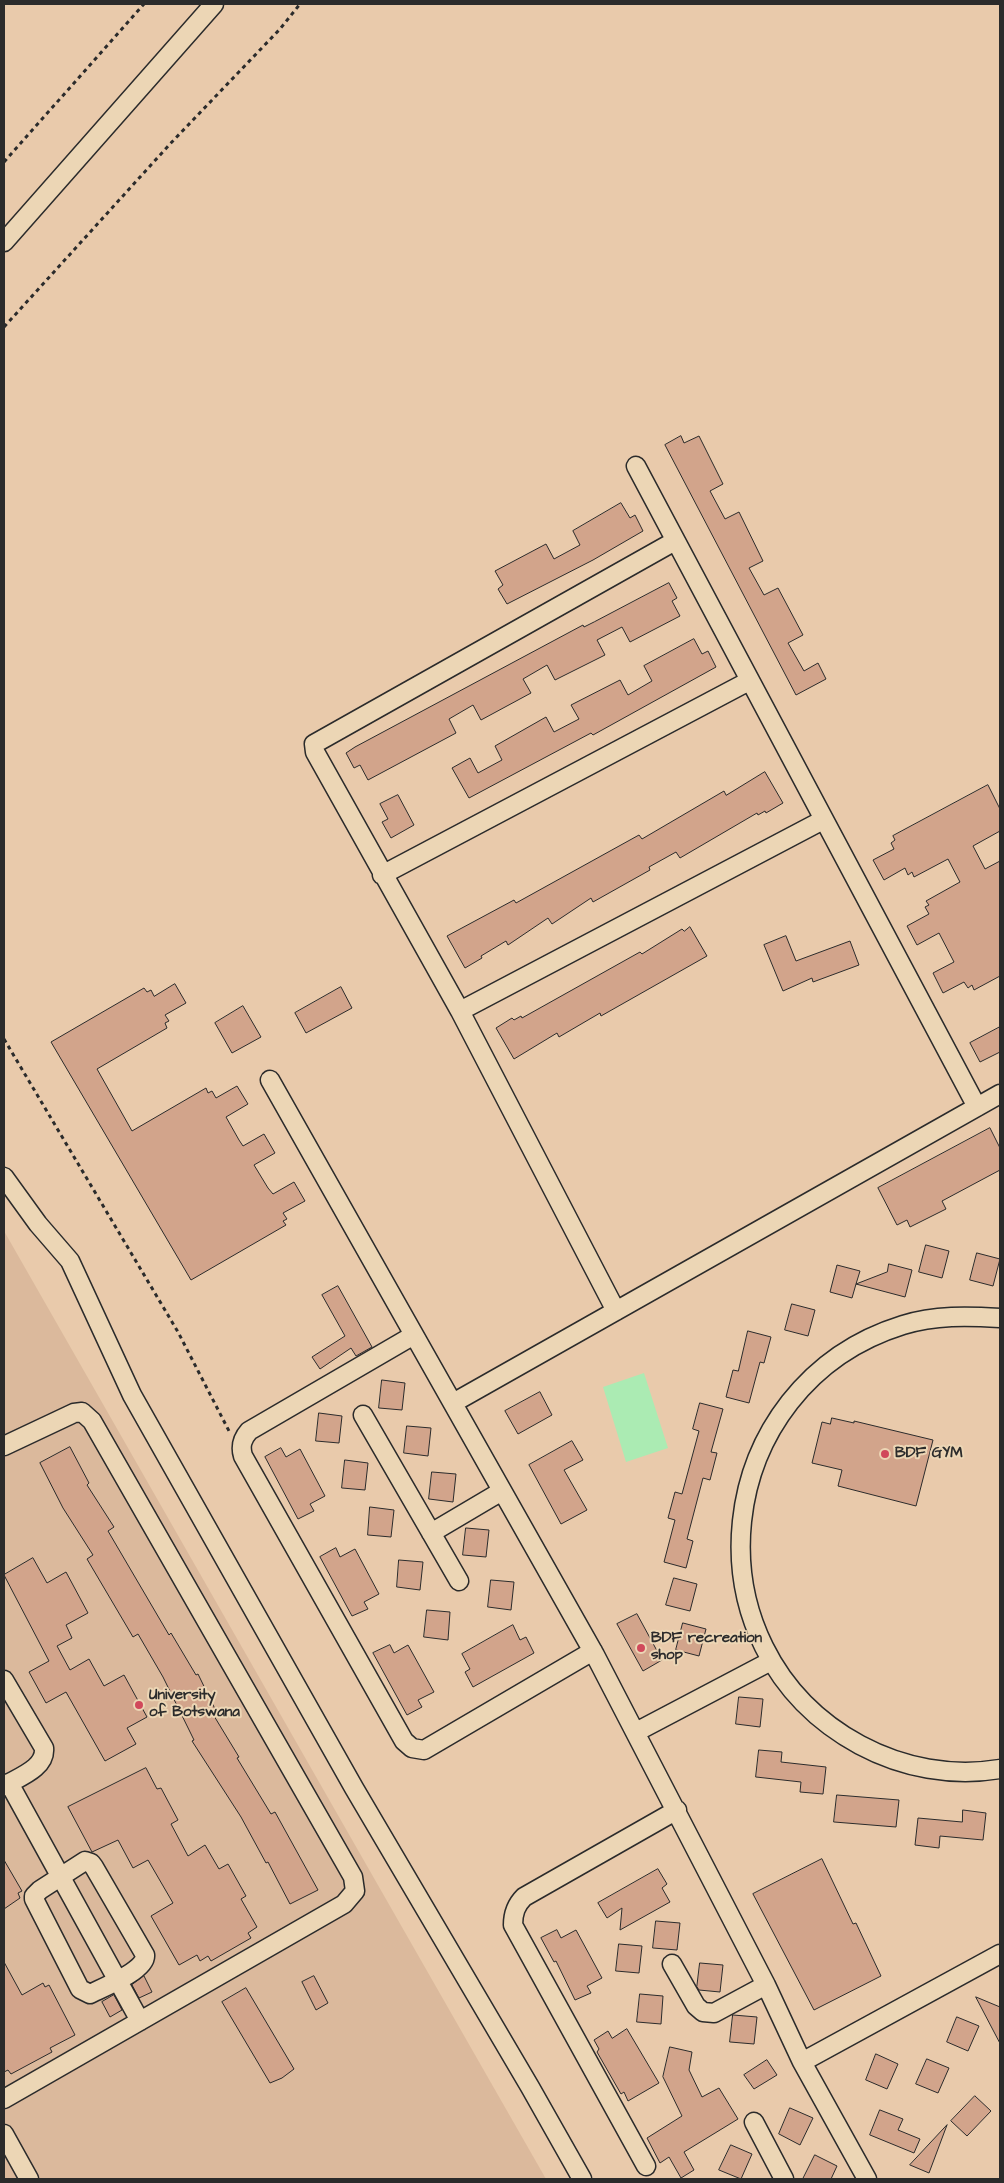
<!DOCTYPE html>
<html>
<head>
<meta charset="utf-8">
<style>
  body { margin:0 }
  #map { position:relative; width:1004px; height:2183px; overflow:hidden; background:#e9caab; font-family:"Architects Daughter",sans-serif }
  canvas { display:block }
  .frame { position:absolute; inset:0; border:5px solid #2b2b2b; pointer-events:none }
</style>
</head>
<body>
<div id="map">
<canvas width="1004" height="2183"></canvas>
<div class="frame"></div>
</div>
<script>
const c = document.querySelector('canvas').getContext('2d');
c.lineJoin = 'round';
function fill(path, color) { c.fillStyle = color; c.fill(path, 'evenodd'); }
function strokePath(path, color, width, dash) { c.strokeStyle = color; c.lineWidth = width; c.lineCap = dash ? 'butt' : 'round'; c.setLineDash(dash || []); c.stroke(path); }
function drawText(font, color, halo, rows, align = 'center') {
  c.font = font + ' "Architects Daughter",sans-serif'; c.lineWidth = 4; c.setLineDash([]); c.textBaseline = 'middle'; c.strokeStyle = halo; c.fillStyle = color; for (const [text, x, y, turn = 0] of rows) {
    c.save(); c.translate(x, y); c.rotate((+turn || 0) * Math.PI / 180); c.textAlign = isNaN(turn) ? turn : align; if (halo) c.strokeText(text, 0, 0); c.fillText(text, 0, 0); c.restore();
  }
}
fill(new Path2D(`
  M4 1231 546 2179H4Z`), '#dbb99c');
fill(new Path2D(`
  M644 1373 668 1448 626 1462 603 1387Z`), '#abebb3');
const building = new Path2D(`
  M681 436 684 443 699 436 723 484 710 491 725 519 739 512 763 561 749 568 764 595 778 588 803 635 788 643 804 671 818 663 826 679 796 695 665 445Z
  M621 503 630 518 635 515 643 531 593 560 507 604 498 589 503 585 495 571 546 544 554 559 580 545 573 531Z
  M669 583 677 598 672 601 680 616 630 642 622 627 597 640 605 655 555 680 547 665 523 679 531 693 481 720 473 705 449 719 456 733 368 780 360 765 354 768 346 753 355 747 583 625 584 627 594 622Z
  M694 639 702 654 708 651 716 667 593 735 591 733 469 798 452 768 470 758 478 773 502 760 495 746 546 717 554 732 579 719 571 705 620 680 628 695 652 681 644 666Z
  M765 772 783 803 766 813 765 811 758 815 757 813 680 858 676 852 649 867 650 870 593 902 591 898 552 924 548 918 508 945 506 941 481 956 482 958 465 968 447 936 514 900 516 903 639 835 642 839 724 791 726 795Z
  M988 785 1000 809V831L973 846 985 869 1000 861V976L974 990 972 985 968 988 964 982 943 993 933 973 954 962 939 933 917 945 907 926 929 914 925 907 929 905 926 901 960 882 948 859 914 877 912 872 908 875 905 868 884 880 873 860 894 849 891 843 895 840 893 836Z
  M398 795 414 825 391 838 382 822 388 819 380 804Z
  M690 927 707 956 601 1016 600 1013 559 1037 557 1033 514 1059 496 1028 512 1018 514 1020 521 1016 522 1018 640 952 642 954 682 929 684 931Z
  M786 936 796 961 850 941 859 965 813 982 812 978 783 991 764 945Z
  M175 984 186 1003 165 1015 169 1021 165 1023 167 1028 97 1069 132 1131 206 1088 208 1093 212 1091 216 1098 237 1086 248 1104 226 1117 239 1140 243 1146 264 1134 275 1153 254 1165 268 1188 273 1194 294 1182 305 1201 283 1213 287 1219 283 1221 286 1225 191 1280 51 1042 144 988 147 992 151 990 154 996Z
  M341 987 352 1008 306 1033 295 1013Z
  M243 1006 261 1037 232 1053 215 1023Z
  M1000 1027V1052L980 1062 970 1043Z
  M990 1128 1000 1148V1170L942 1201 946 1209 910 1227 907 1220 897 1225 878 1188Z
  M926 1245 949 1251 942 1278 919 1272Z
  M977 1253 1000 1259 993 1286 970 1280Z
  M889 1264 912 1270 905 1297 856 1284 852 1298 830 1292 837 1265 860 1271 856 1284 887 1272Z
  M338 1286 372 1347 356 1356 351 1348 320 1369 312 1357 345 1336 322 1295Z
  M792 1304 815 1310 808 1336 785 1330Z
  M748 1331 771 1337 764 1363 760 1362 749 1403 726 1397 733 1370 738 1371Z
  M382 1380 405 1383 402 1410 379 1408Z
  M540 1392 552 1415 518 1434 505 1411Z
  M700 1403 723 1409 711 1452 717 1453 710 1480 703 1478 687 1539 693 1541 686 1568 664 1562 675 1520 668 1518 675 1492 682 1494 699 1431 693 1429Z
  M319 1413 342 1416 339 1443 316 1441Z
  M832 1418 854 1423V1421L933 1440 916 1506 838 1486 842 1470 812 1463 822 1422 830 1424Z
  M407 1426 431 1428 428 1456 404 1453Z
  M572 1441 583 1460 564 1470 587 1510 561 1524 529 1465Z
  M70 1447 89 1483 87 1485 114 1527 108 1531 169 1635 171 1633 196 1675 198 1674 215 1709 211 1711 239 1757 237 1758 271 1814 275 1812 318 1890 290 1904 268 1862 266 1863 241 1817 192 1741 194 1740 163 1677 138 1634 133 1637 87 1559 93 1555 63 1508 40 1463Z
  M281 1448 286 1457 300 1449 325 1496 310 1504 314 1511 298 1519 265 1457Z
  M345 1460 368 1463 365 1490 342 1488Z
  M432 1472 456 1474 453 1502 429 1499Z
  M370 1507 394 1510 391 1537 368 1535Z
  M466 1528 489 1530 486 1557 463 1555Z
  M336 1548 340 1557 355 1549 379 1594 364 1602 368 1609 352 1616 320 1557Z
  M33 1558 47 1583 66 1572 88 1613 66 1625 72 1638 57 1646 70 1670 89 1659 104 1686 124 1675 147 1717 127 1728 136 1744 105 1761 66 1692 46 1703 29 1672 49 1661 4 1575Z
  M399 1560 423 1562 420 1590 397 1587Z
  M674 1578 697 1584 690 1611 666 1605Z
  M491 1580 514 1582 511 1610 488 1607Z
  M427 1610 450 1612 448 1640 424 1637Z
  M637 1614 662 1660 643 1671 617 1624Z
  M683 1623 706 1629 699 1656 676 1650Z
  M513 1625 520 1640 526 1637 534 1653 473 1687 465 1672 470 1669 462 1654Z
  M390 1645 394 1653 408 1645 434 1692 418 1700 422 1707 407 1715 373 1653Z
  M739 1697 763 1699 760 1727 736 1724Z
  M759 1750 782 1752 781 1762 826 1767 823 1794 800 1792 801 1782 756 1777Z
  M146 1768 157 1789 161 1788 178 1820 171 1824 188 1856 205 1845 219 1869 228 1864 246 1896 241 1899 257 1927 248 1933 251 1938 211 1961 208 1956 200 1961 197 1955 179 1965 151 1916 173 1903 148 1860 133 1868 118 1840 92 1852 68 1807Z
  M837 1795 899 1800 896 1827 834 1822Z
  M963 1810 986 1813 983 1840 940 1836 939 1848 915 1845 918 1818 962 1822Z
  M822 1859 853 1924 856 1923 881 1976 814 2010 753 1894Z
  M4 1860 22 1891 18 1893 20 1898 4 1909Z
  M658 1869 667 1884 662 1888 670 1902 620 1930 622 1908 607 1918 598 1903Z
  M656 1921 680 1923 677 1950 653 1948Z
  M557 1930 561 1938 576 1930 602 1978 587 1986 591 1993 575 2000 556 1961 554 1962 541 1938Z
  M619 1944 642 1946 639 1973 616 1971Z
  M4 1962 22 1995 43 1983 45 1987 49 1985 75 2035 50 2048 52 2052 11 2074 8 2070 4 2072Z
  M700 1963 723 1965 720 1992 699 1990 697 1987Z
  M144 1976 152 1992 139 1998 132 1985Z
  M314 1976 328 2003 316 2010 302 1982Z
  M246 1988 294 2069 282 2078 270 2083 222 2002Z
  M640 1994 663 1996 661 2024 637 2022Z
  M114 1995 122 2010 110 2017 102 2002Z
  M976 1997 1000 2007V2043Z
  M733 2015 757 2017 754 2044 730 2042Z
  M957 2017 979 2026 968 2051 947 2042Z
  M627 2029 659 2083 628 2101 624 2092 621 2094 597 2052 599 2049 594 2040 608 2031 612 2038Z
  M670 2047 692 2052 689 2070 702 2097 719 2088 738 2119 684 2152 694 2170 681 2178 669 2157 660 2163 647 2138 682 2116 663 2077Z
  M876 2054 898 2064 887 2089 866 2080Z
  M927 2059 949 2068 938 2093 916 2084Z
  M767 2060 777 2075 754 2089 744 2075Z
  M975 2096 991 2111 967 2136 951 2121Z
  M790 2108 813 2118 800 2145 779 2134Z
  M880 2110 903 2119 898 2130 920 2139 914 2153 870 2135Z
  M947 2125 929 2173 910 2165Z
  M731 2145 752 2154 741 2179 719 2170Z
  M815 2155 837 2166 831 2179H803Z`);
fill(building, '#d2a48b');
strokePath(building, '#2b2b2b', 1);
const minor = new Path2D(`
  M4 242 214 4
  M636 466 977 1107
  M382 875 749 681
  M460 1011 823 820
  M270 1080 595 1655 766 1985 802 2062 867 2179
  M4 1177 38 1224 70 1261 132 1395 354 1788 530 2087 582 2179
  M616 1311 460 1011 315 752 314 744 675 541
  M1000 1318C968 1316 935 1315 903 1325 710 1385 681 1648 860 1745 903 1768 952 1777 1000 1769
  M414 1335 249 1431C242 1439 240 1446 243 1456L404 1741 412 1748 424 1750 593 1651
  M453 1403 1000 1094
  M363 1415 459 1581
  M4 1446 74 1413 82 1412 92 1421 353 1877 355 1891 344 1904 4 2099
  M431 1533 502 1491
  M4 1680 44 1748C46 1768 19 1777 4 1786
  M636 1732 771 1661
  M9 1783 140 2021
  M85 1861 91 1863 94 1867 145 1955C147 1970 102 1988 90 1994L80 1989 34 1899V1896L40 1890Z
  M672 1964 696 2006 703 2012 714 2013 766 1985
  M802 2062 1000 1954
  M754 2122 784 2179
  M4 2134 29 2179
  M646 2166 513 1925C513 1913 516 1905 524 1897L677 1810`);
strokePath(minor, '#2b2b2b', 21);
strokePath(new Path2D(`
  M4 162 144 4
  M4 327 170 144 280 29 300 4
  M4 1039 178 1332 229 1431`), '#2b2b2b', 3, [4, 4]);
strokePath(minor, '#ecd6b5', 18);
for (const [x, y, r, color] of [
  [885,1454,5,"#d1495b"],
  [641,1648,5,"#d1495b"],
  [139,1705,5,"#d1495b"]
]) { const dot = new Path2D(); dot.arc(x, y, r, 0, 2 * Math.PI); c.fillStyle = color; c.fill(dot); strokePath(dot, '#ecd6b5', 2); }
drawText('bold 15px', '#2b2b2b', '#ecd6b5', [
  ["BDF GYM",895,1454],
  ["BDF recreation",651,1639],
  ["shop",651,1656],
  ["University",149,1696],
  ["of Botswana",149,1713]
], 'left');
</script>
</body>
</html>
